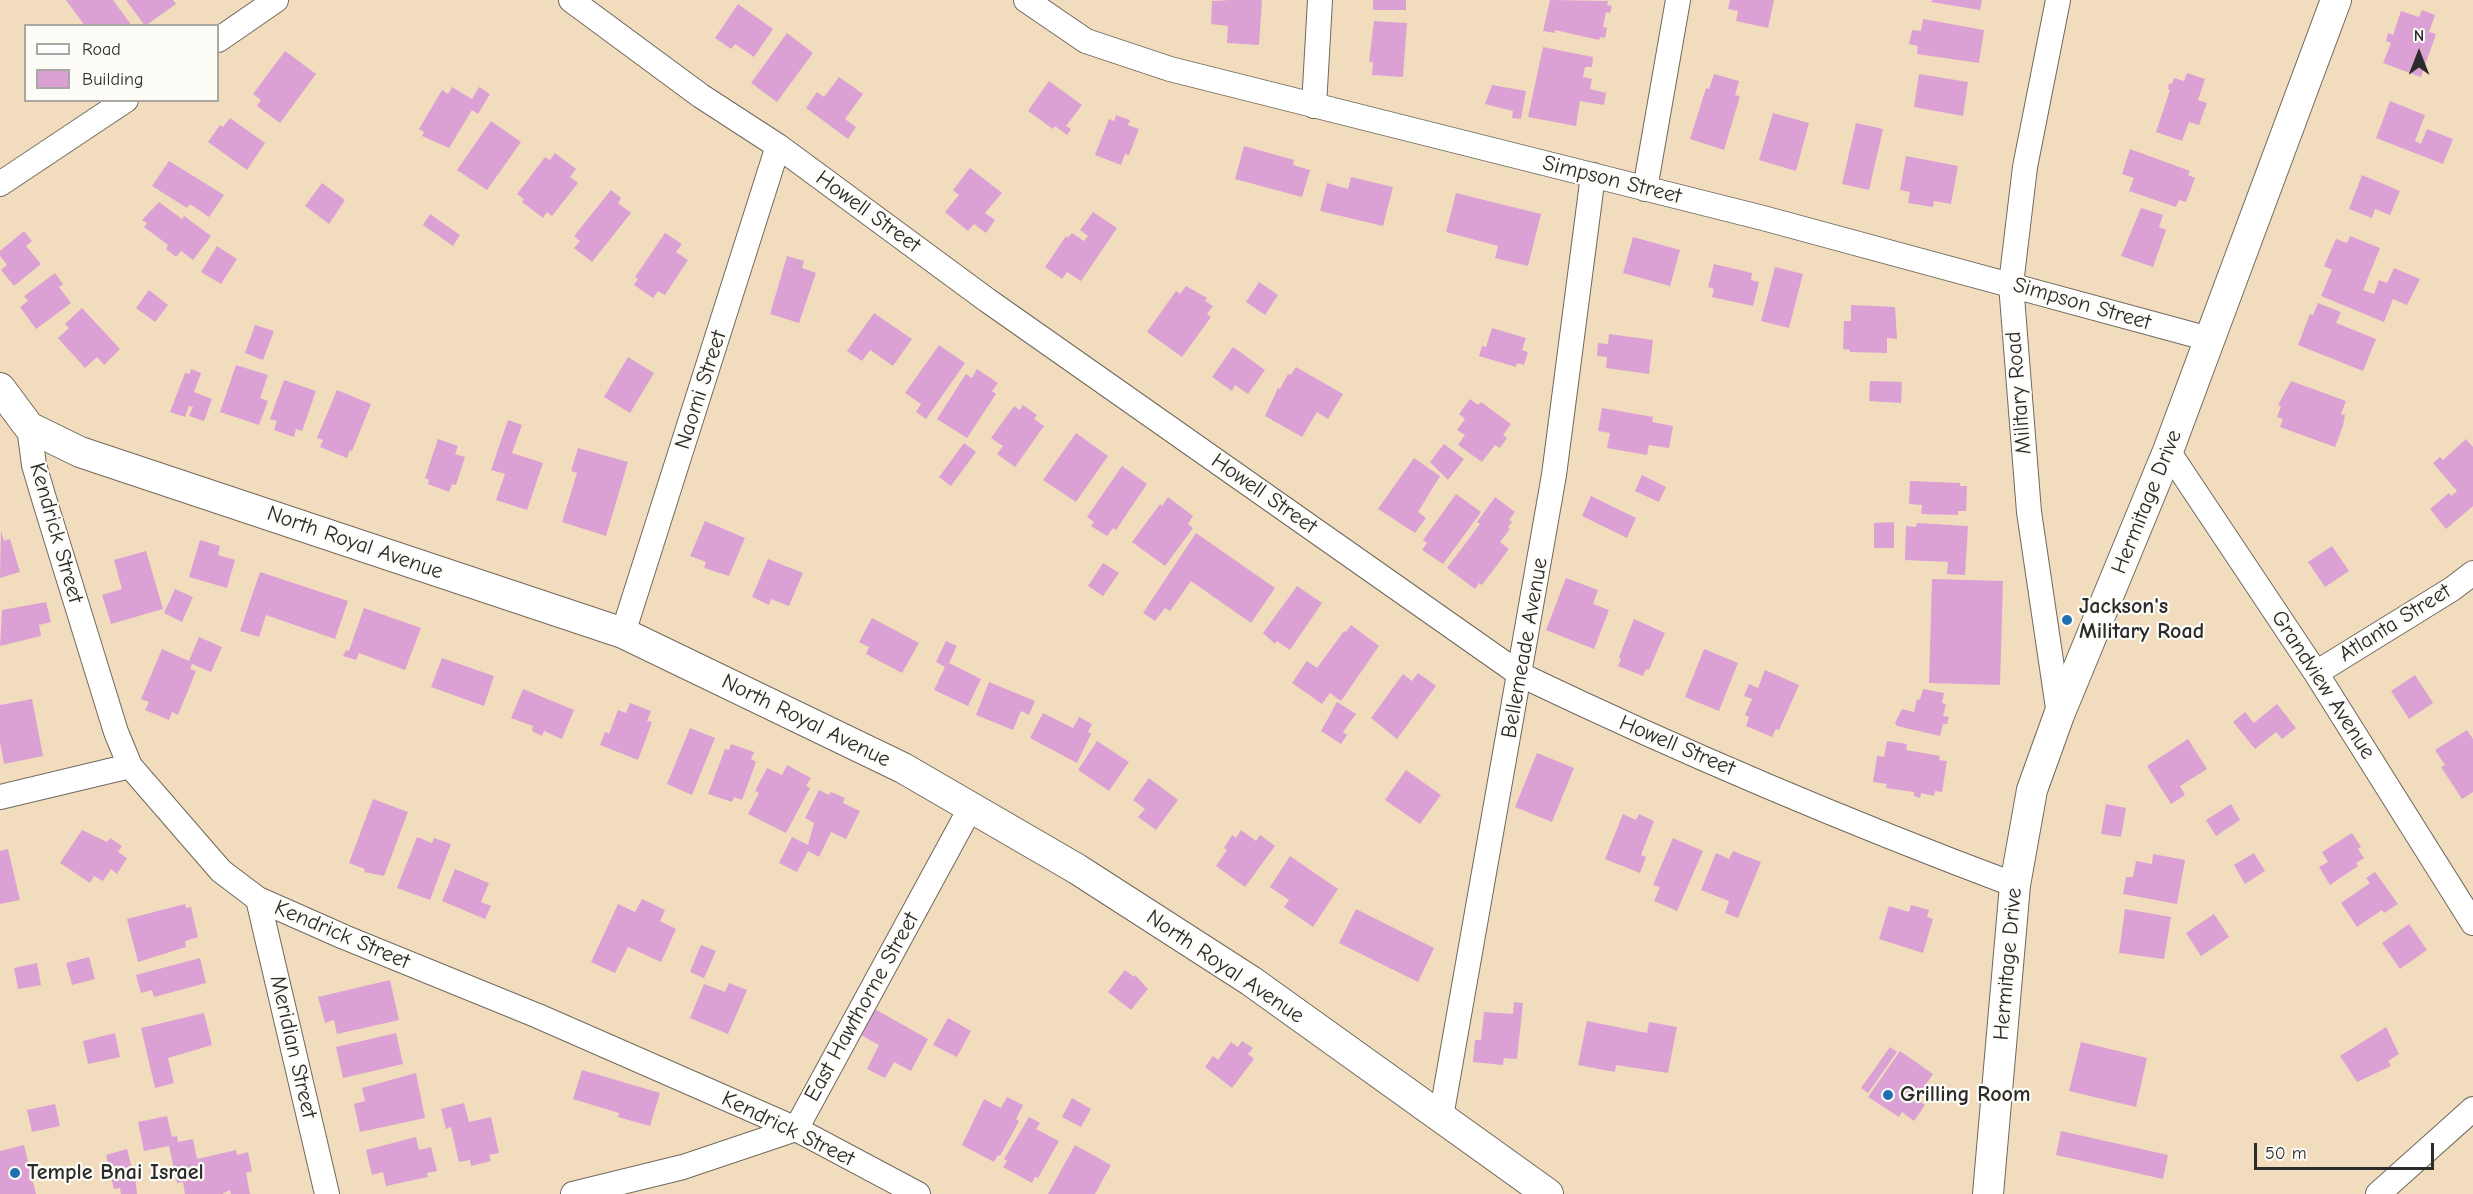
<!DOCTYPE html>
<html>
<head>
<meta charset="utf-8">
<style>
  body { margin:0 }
  #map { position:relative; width:2473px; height:1194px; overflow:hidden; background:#f1ddbd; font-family:"Comic Neue",sans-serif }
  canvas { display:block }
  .legend { position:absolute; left:24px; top:24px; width:195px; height:78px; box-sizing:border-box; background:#fdfcf7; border:2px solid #a9a8a5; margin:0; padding:8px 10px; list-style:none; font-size:18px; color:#2b2b2b }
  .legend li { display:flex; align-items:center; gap:12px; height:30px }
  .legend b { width:30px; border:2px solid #a9a8a5 }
  .north { position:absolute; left:2389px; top:24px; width:60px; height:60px; -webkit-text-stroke:4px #fdfcf7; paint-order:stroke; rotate:0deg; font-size:16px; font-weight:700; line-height:24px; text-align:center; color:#2b2b2b }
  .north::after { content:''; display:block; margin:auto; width:21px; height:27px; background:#2b2b2b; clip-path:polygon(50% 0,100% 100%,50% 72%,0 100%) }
  .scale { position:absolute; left:2254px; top:1143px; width:180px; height:27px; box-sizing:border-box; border:3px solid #2b2b2b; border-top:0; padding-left:8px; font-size:18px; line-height:21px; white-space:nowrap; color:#2b2b2b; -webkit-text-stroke:4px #fdfcf7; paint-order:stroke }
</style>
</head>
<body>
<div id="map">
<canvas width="2473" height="1194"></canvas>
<ul class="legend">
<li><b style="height:8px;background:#fff"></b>Road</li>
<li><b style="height:16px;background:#dba1d4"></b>Building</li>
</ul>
<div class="north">N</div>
<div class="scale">50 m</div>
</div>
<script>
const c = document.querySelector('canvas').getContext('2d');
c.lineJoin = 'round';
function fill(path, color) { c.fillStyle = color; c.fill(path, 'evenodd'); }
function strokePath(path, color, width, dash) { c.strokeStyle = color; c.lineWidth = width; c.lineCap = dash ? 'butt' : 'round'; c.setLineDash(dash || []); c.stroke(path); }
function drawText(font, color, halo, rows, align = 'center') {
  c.font = font + ' "Comic Neue",sans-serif'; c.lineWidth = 4.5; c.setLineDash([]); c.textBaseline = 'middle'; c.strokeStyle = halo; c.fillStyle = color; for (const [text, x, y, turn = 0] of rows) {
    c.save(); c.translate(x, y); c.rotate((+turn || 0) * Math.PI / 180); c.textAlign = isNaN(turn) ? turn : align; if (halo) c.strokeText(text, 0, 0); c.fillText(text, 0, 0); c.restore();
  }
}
fill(new Path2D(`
  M66 0H113L132 26H85Z
  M126 0H173L176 4 145 26Z
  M1230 0H1262L1259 45 1227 43 1228 26 1211 24 1212 1Z
  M1373 0H1406V10H1373Z
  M1550 0 1608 1 1607 5 1612 6 1610 13 1606 12 1603 27 1607 28 1605 38 1600 37 1599 40 1555 30V33L1543 31Z
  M1730 0H1774L1768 28 1736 21 1738 11 1728 9Z
  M1932 0H1982L1980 10 1931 2Z
  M738 4 773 29 754 57 735 44 731 49 715 38Z
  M2422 10 2435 15 2429 32 2436 34 2421 77 2383 63 2391 43 2386 41 2388 33 2393 35 2401 11 2419 17Z
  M1923 19 1984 30 1979 63 1917 54 1918 46 1909 44 1912 30 1921 31Z
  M1374 21 1407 23 1403 77 1372 75 1373 62H1369Z
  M787 33 813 53 777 102 751 83Z
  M1543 47 1593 57 1592 67H1585L1583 77 1592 79 1590 89 1606 93 1604 105 1580 101 1576 126 1528 117Z
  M285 51 316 74 280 123 257 106 261 100 253 94Z
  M2187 73 2205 79 2198 100 2207 103 2199 125 2189 122 2182 141 2156 132 2170 90 2168 89 2169 83 2172 84 2174 78 2184 81Z
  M1714 74 1739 81 1735 95 1740 96 1724 150 1690 139 1706 88 1709 89Z
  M1919 74 1968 82 1963 116 1914 107Z
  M839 77 863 94 845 119 856 127 848 139 806 108 817 92 824 97Z
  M1049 81 1082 105 1066 126 1071 129 1067 135 1055 126 1053 129 1028 111Z
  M1492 85 1526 91 1521 119 1512 118 1513 111 1485 104Z
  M452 87 472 99 479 87 490 94 478 114 472 110 449 148 422 136 424 132 419 129 442 90 448 94Z
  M2390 101 2425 115 2415 141 2421 144 2427 129 2453 139 2443 164 2376 138Z
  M1773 113 1809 123 1796 171 1759 160Z
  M1116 115 1130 120 1128 125 1139 129 1129 155 1125 154 1121 165 1095 155 1109 119 1114 121Z
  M230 118 265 143 247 170 208 142 220 125 223 127Z
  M491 121 521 142 487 190 457 170Z
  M1856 123 1883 129 1869 190 1842 184Z
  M1244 146 1294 160 1293 165 1310 170 1302 197 1235 179Z
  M2130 149 2190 171 2188 175 2195 178 2186 202 2179 200 2176 207 2129 191 2134 178 2122 174Z
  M555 153 576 169 570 177 578 183 552 216 547 212 543 218 522 202 524 199 517 194 545 157 550 160Z
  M1906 156 1958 166 1951 204 1934 201 1933 207 1908 203 1910 192 1900 190Z
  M169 161 224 195 209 217 190 204 187 208 152 186Z
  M970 168 1002 193 985 213 995 220 986 233 974 224 968 231 945 212 959 195 953 190Z
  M2362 175 2400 191 2390 215 2375 209 2372 218 2349 209Z
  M1351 177 1393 187 1383 226 1320 211 1327 183 1348 189Z
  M322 183 345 200 329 224 305 206Z
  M611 190 621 198 618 203 631 213 592 262 574 248 580 241 574 236Z
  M1456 193 1541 214 1528 266 1495 258 1498 246 1446 232Z
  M159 202 182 219 184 216 211 236 193 260 181 251 176 257 166 249 168 245 144 227 147 223 142 220Z
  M2141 208 2163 215 2159 227 2166 230 2153 267 2121 256Z
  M1093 212 1117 228 1081 281 1067 272 1062 279 1045 267 1066 236 1068 238 1072 233 1084 241 1088 236 1080 230Z
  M430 214 460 235 453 246 423 225Z
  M24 231 32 241 26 246 41 264 14 286 1 270 7 265 0 256V251Z
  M665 233 682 244 676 252 688 260 665 295 658 291 653 298 634 285 638 279 635 277Z
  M2350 236 2380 248 2363 290 2374 294 2379 280 2387 283 2394 268 2420 279 2407 305 2393 299 2384 322 2321 296 2332 270 2324 266 2336 239 2347 243Z
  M1633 237 1680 250 1670 286 1623 273Z
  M217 246 237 259 221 284 201 272Z
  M787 256 804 261 802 268 816 273 799 323 770 314Z
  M1714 264 1752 273 1751 280 1759 282 1753 306 1712 297 1714 289 1708 287Z
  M1775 267 1803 274 1789 328 1761 321Z
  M55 273 63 284 59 287 71 303 36 329 20 307 28 301 24 296Z
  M1259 282 1278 295 1265 315 1246 302Z
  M1186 286 1207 298 1205 301 1213 306 1207 314 1211 317 1182 357 1147 332 1176 291 1180 294Z
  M149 290 168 305 155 322 136 308Z
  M2318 303 2341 312 2336 323 2376 339 2363 371 2298 345 2310 314 2313 315Z
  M1851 305 1895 307 1897 339 1887 338V353L1850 352V350L1843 349 1844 321H1851Z
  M82 308 120 349 104 365 97 357 85 368 58 338 69 328 65 324Z
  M874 313 912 339 893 366 870 350 862 361 847 351Z
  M255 325 274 331 263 360 245 353Z
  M1492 328 1526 338 1522 350 1528 352 1524 365 1517 363 1516 367 1479 356 1482 346 1486 347Z
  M1609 334 1653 340 1649 374 1606 368 1607 357 1597 356 1598 343 1608 344Z
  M939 345 965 363 926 419 916 412 921 404 905 393Z
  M1233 347 1265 370 1248 394 1235 385 1232 391 1212 377Z
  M628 357 654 373 630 413 604 397Z
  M236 365 268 375 260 398 268 401 259 425 220 412Z
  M1296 367 1343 394 1328 419 1317 412 1302 437 1265 416 1278 388 1280 389 1288 374 1291 375Z
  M191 369 201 373 194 392 212 399 204 421 189 416 193 407 189 406 185 417 170 412 185 373 190 374Z
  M977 369 998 383 992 391 996 394 967 438 937 419 966 374 972 378Z
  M284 380 316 391 302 431 296 429 294 437 274 430 277 421 270 419Z
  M1870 381 1902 382 1901 403 1869 401Z
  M2291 381 2346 401 2341 414 2345 415 2343 426 2335 447 2280 427 2283 419 2277 417 2281 406 2278 405Z
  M337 390 371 404 352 451 350 450 347 458 320 447 323 440 317 438Z
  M1470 399 1478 405 1481 402 1511 424 1503 435 1507 438 1500 448 1495 445 1482 462 1458 445 1465 435 1457 430 1465 419 1459 414Z
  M1023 405 1037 415 1034 419 1044 426 1015 467 997 454 1003 446 991 438 1014 406 1020 410Z
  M1602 408 1653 417 1652 422 1673 426 1669 448 1649 445 1647 455 1607 448 1610 433 1598 431Z
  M508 420 522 425 512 453 543 463 527 510 496 500 505 474 491 470Z
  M1076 433 1108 456 1076 502 1043 480Z
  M438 439 458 446 455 454 465 457 456 485 452 484 449 492 428 484 429 480 425 478Z
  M2466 439 2473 447V506L2446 529 2430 509 2449 493 2451 496 2457 491 2433 463 2440 457 2443 460Z
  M964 443 976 452 951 486 939 477Z
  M1444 444 1464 459 1448 480 1430 462Z
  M578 448 628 462 606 536 562 522 577 473 571 471Z
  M1414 458 1440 476 1418 512 1426 518 1415 533 1378 509Z
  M1122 466 1147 484 1116 530 1113 528 1107 536 1091 526 1094 522 1087 517Z
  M1642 475 1666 487 1659 502 1635 491Z
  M1910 481 1960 483V486H1967L1966 511H1958V515L1921 514 1922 505 1909 504Z
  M1456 494 1481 512 1443 564 1422 550 1427 543 1423 540Z
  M1591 496 1636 518 1627 538 1582 516Z
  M1168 497 1193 516 1188 524 1193 528 1165 566 1132 542 1160 504 1162 506Z
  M1495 497 1515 512 1509 520 1512 522 1508 527 1510 529 1500 542 1509 549 1482 585 1479 583 1475 589 1447 568 1480 524 1477 522Z
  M705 521 745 538 729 576 704 568 706 562 690 556Z
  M1894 522V548H1874V523Z
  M1917 523 1968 526 1965 575 1947 574 1948 562 1905 560 1906 526 1916 527Z
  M1 531 4 541 10 539 20 572 0 578Z
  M1196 533 1275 588 1251 623 1191 581 1170 611 1165 608 1155 621 1143 613Z
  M200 540 220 546 218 555 235 560 227 588 189 577Z
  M2332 546 2349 571 2325 587 2308 562Z
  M146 551 163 609 111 624 102 595 122 589 114 560Z
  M768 559 803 573 789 606 771 599 769 605 752 597Z
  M1103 563 1119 573 1103 596 1088 586Z
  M260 572 348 601 335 639 266 615 259 637 240 631Z
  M1566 578 1598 590 1593 604 1609 610 1594 649 1546 630Z
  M1932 579 2003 581 2000 685 1929 683Z
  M1297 586 1322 603 1290 650 1277 641 1275 644 1263 633Z
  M175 589 193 597 182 622 164 613Z
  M46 602 51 622 39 625 41 636 0 646 2 610Z
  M364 608 421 628 405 670 359 653 356 660 343 656 346 650 349 651Z
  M872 618 919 643 902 673 866 654 869 647 859 642Z
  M1634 619 1665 633 1649 670 1646 669 1643 676 1618 666 1621 659 1619 657Z
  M1351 625 1379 646 1341 701 1330 693 1322 704 1292 683 1307 661 1317 668 1344 631 1346 632Z
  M199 637 222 647 211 672 192 664 190 669 196 671 178 715 172 712 169 720 145 710 149 702 141 699 162 649 189 661Z
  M946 641 957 646 949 663 981 679 968 706 934 690 945 667 936 662Z
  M1704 649 1738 663 1719 711 1685 697Z
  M442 658 494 676 484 706 431 687Z
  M1765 670 1799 685 1779 730 1776 729 1772 737 1746 726 1749 717 1745 715 1752 699 1744 696 1749 684 1758 688Z
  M1418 673 1436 686 1397 739 1371 718 1403 674 1412 681Z
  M2415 675 2433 703 2409 719 2391 691Z
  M989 682 1035 701 1029 715 1021 711 1013 730 976 715Z
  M523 689 574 710 562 739 544 731 542 736 532 731 533 726 511 718Z
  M1923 689 1944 693 1942 703 1946 704 1943 716 1949 717 1947 724H1943L1940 736 1897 726 1895 723 1902 709 1914 712 1917 699 1920 700Z
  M32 699 43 756 4 764 0 742V705Z
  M1337 702 1356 714 1343 732 1347 735 1341 744 1321 731Z
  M630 703 651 711 647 721 652 722 638 760 600 745 605 732 609 734 618 710 626 713Z
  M2277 704 2296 728 2282 739 2276 732 2255 749 2233 722 2245 712 2254 723Z
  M1043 713 1073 728 1079 717 1092 724 1088 732 1091 734 1077 763 1030 738Z
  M690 728 715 738 692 795 667 784Z
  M2467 730 2473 739V792L2462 799 2441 767 2445 765 2435 750Z
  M2188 739 2207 769 2180 786 2185 795 2171 804 2147 766Z
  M1097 741 1129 762 1109 791 1078 770Z
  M1887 741 1907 744 1906 750 1940 756 1939 760 1947 761 1942 792 1935 791 1934 796 1921 793 1920 798 1914 796V792L1886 788 1887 784 1873 782 1877 756 1884 757Z
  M731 744 754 752 751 759 756 762 742 800 734 797 732 802 708 794 725 749 729 750Z
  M1537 753 1574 768 1552 822 1515 807Z
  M787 765 811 778 806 786 810 788 786 833 748 814 759 793 755 791 767 768 782 775Z
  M1406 770 1441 795 1420 824 1385 800Z
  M1149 778 1178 800 1156 830 1138 817 1145 809 1133 800Z
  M819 790 829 795 831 792 845 798 843 803 860 811 846 839 831 832 819 857 808 851 797 872 779 863 792 837 808 845 814 823 805 818Z
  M373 799 408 812 384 876 364 872 365 869 349 863Z
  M2106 804 2126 808 2121 837 2101 834Z
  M2231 804 2240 820 2216 836 2206 820Z
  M1623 814 1636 820 1639 814 1654 821 1641 855 1646 857 1640 873 1605 859Z
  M82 830 107 842 110 838 122 846 118 852 127 858 117 874 111 869 103 881 94 876 90 883 60 863Z
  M1241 830 1256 841 1260 835 1275 846 1245 887 1216 866 1227 850 1224 848 1232 835 1236 838Z
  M2352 833 2361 847 2358 849 2364 858 2356 863 2358 866 2330 885 2319 867 2328 862 2322 852Z
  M417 837 432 843 434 838 451 844 430 900 397 888Z
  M1673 838 1703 851 1677 911 1654 901 1660 887 1653 885Z
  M8 849 20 900 0 904V851Z
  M1733 851 1761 862 1738 918 1725 913 1729 901 1701 890 1716 853 1729 859Z
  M2254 853 2265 871 2245 884 2234 865Z
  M2153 854 2185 860 2177 904 2123 894 2126 877H2133L2136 861 2152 864Z
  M1290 856 1338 889 1313 927 1284 907 1289 900 1270 887Z
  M455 869 489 883 481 902 491 906 485 919 442 901Z
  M2375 872 2398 904 2384 913 2382 910 2357 927 2341 903 2370 883 2366 878Z
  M642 899 665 910 660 921 676 929 661 962 628 947 615 973 591 962 618 904 635 912Z
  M185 904 186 908 191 907 198 937 185 941 186 947 138 962 127 919Z
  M1911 905 1929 910 1927 917 1933 919 1923 953 1879 939 1889 906 1909 912Z
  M1356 909 1434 948 1418 982 1339 943Z
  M2125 909 2171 917 2164 959 2119 953Z
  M2214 914 2229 937 2201 956 2186 933Z
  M2409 924 2427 950 2400 969 2382 943Z
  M701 945 716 951 704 978 690 972Z
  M89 957 95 979 72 985 66 963Z
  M200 958 206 983 154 997 152 990 141 993 136 975Z
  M37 963 41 985 18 989 14 968Z
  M1125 970 1134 977 1135 975 1148 989 1131 1010 1108 992Z
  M390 980 399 1020 337 1034 334 1020 325 1023 318 997Z
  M729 983 747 990 728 1034 690 1018 704 984 725 992Z
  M1514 1002 1523 1003 1517 1059 1504 1058 1503 1065 1473 1062 1475 1040H1481L1484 1012 1513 1014Z
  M873 1008 928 1039 911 1071 894 1062 885 1078 867 1069 879 1045 859 1034Z
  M204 1013 212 1045 168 1058 174 1083 155 1088 141 1028Z
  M948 1018 971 1031 957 1057 933 1045Z
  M1587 1021 1647 1033 1649 1022 1677 1027 1668 1073 1616 1065 1615 1072 1578 1065Z
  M2386 1027 2399 1054 2388 1061 2391 1066 2357 1082 2340 1056Z
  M115 1033 120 1057 88 1064 83 1041Z
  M396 1033 403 1064 343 1078 336 1047Z
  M1242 1041 1253 1048 1248 1054 1254 1059 1232 1088 1205 1067 1213 1056 1218 1060 1231 1042 1238 1047Z
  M2081 1042 2147 1058 2136 1107 2069 1091Z
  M1890 1047 1897 1052 1868 1093 1861 1088Z
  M1900 1051 1933 1074 1916 1099 1925 1105 1914 1121 1902 1112 1899 1117 1868 1097Z
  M582 1070 660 1093 650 1126 618 1117 619 1113 573 1099Z
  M416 1073 425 1118 360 1132 354 1104 365 1101 362 1088Z
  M1007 1097 1023 1105 1016 1119 1019 1121 1000 1156 998 1155 994 1162 962 1145 984 1099 1001 1108Z
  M1072 1098 1091 1109 1081 1127 1062 1117Z
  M464 1103 469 1122 491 1117 499 1153 489 1155 491 1161 471 1166 470 1160 459 1162 451 1127 446 1129 441 1109Z
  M55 1104 60 1126 32 1132 27 1110Z
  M167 1116 172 1137 177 1136 178 1142 193 1139 197 1159 236 1150 237 1155 248 1152 252 1171 246 1173 250 1194H231L230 1190 222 1194H185L183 1182 177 1183 169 1146 144 1151 138 1122Z
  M1029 1117 1040 1123 1036 1129 1059 1141 1038 1178 1035 1177 1032 1183 1003 1167 1007 1161 1004 1159Z
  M2061 1131 2168 1155 2163 1179 2056 1155Z
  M416 1137 419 1150 431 1147 437 1171 427 1173 428 1177 386 1186 383 1172 372 1175 366 1150Z
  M24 1145 36 1194H0V1151Z
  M1075 1145 1111 1165 1095 1194H1048Z
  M127 1149 136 1184 137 1194H121L120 1188 114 1189 106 1155Z`), '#dba1d4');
const minor = new Path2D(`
  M571 0 701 96 778 146 987 300 1521 675C1682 752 1847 822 2015 885
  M1026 0 1086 41 1170 69 1763 218 2209 339
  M2058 0 2025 167 2011 284 2029 512 2059 715
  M218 40 276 0
  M1314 106 1320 0
  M0 184 126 100
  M1645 189 1678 0
  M29 427 34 465 45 502 116 732 130 766 221 871 258 899 344 937 538 1016 796 1129 918 1194
  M2168 451 2316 673 2473 923
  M623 633 778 146
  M2316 673 2452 589 2473 573
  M0 797 130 766
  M258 899 327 1194
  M1441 1117 1554 475 1593 175
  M573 1194 683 1167 796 1129 971 807
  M2378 1194 2473 1109`);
const tertiary = new Path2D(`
  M0 388 29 427 80 452 623 633 903 768 1077 869 1251 981 1548 1194
  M1988 1194 2015 885 2032 790 2059 715 2168 451 2336 0`);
strokePath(minor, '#70695e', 26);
strokePath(tertiary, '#70695e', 32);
strokePath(minor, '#fff', 24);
strokePath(tertiary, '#fff', 30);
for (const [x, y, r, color] of [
  [2067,620,6,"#1f6fb2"],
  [1888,1095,6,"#1f6fb2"],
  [15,1173,6,"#1f6fb2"]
]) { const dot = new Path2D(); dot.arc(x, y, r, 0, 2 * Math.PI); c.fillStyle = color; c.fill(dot); strokePath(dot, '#fdfcf7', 2); }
drawText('22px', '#2b2b2b', '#fdfcf7', [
  ["Simpson Street",1612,180,14],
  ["Howell Street",868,212,36],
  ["Simpson Street",2082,304,16],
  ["Naomi Street",701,390,-72],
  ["Military Road",2019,393,-95],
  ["Howell Street",1264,494,35],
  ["Hermitage Drive",2147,502,-68],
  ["Kendrick Street",56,533,74],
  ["North Royal Avenue",355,543,19],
  ["Atlanta Street",2395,623,-32],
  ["Bellemeade Avenue",1525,648,-80],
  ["Grandview Avenue",2323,685,57],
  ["North Royal Avenue",806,721,26],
  ["Howell Street",1677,746,23],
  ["Kendrick Street",342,935,23],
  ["Hermitage Drive",2008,964,-85],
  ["North Royal Avenue",1225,967,34],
  ["East Hawthorne Street",862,1007,-61],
  ["Meridian Street",293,1047,77],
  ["Kendrick Street",788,1129,26]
]);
drawText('bold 22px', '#2b2b2b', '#fdfcf7', [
  ["Jackson's",2079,607],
  ["Military Road",2079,632],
  ["Grilling Room",1900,1095],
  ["Temple Bnai Israel",27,1173]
], 'left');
</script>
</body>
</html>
